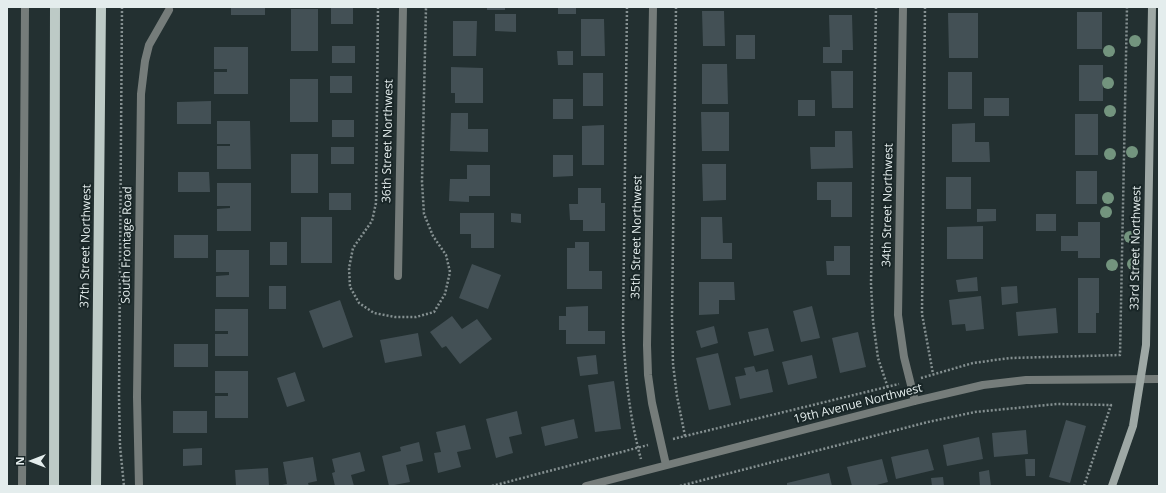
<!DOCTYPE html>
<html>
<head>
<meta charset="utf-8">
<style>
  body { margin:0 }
  #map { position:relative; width:1166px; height:493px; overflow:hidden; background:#233031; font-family:"Open Sans",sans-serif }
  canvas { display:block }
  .frame { position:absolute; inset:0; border:8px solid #e4eded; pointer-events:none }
  .north { position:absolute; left:12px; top:441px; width:40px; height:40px; -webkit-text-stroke:3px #192627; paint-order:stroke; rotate:270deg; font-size:11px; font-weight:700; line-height:16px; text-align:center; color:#e4eded }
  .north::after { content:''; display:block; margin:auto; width:14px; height:18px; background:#e4eded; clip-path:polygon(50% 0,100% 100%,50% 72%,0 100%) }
</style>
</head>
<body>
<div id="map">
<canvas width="1166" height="493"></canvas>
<div class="frame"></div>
<div class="north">N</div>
</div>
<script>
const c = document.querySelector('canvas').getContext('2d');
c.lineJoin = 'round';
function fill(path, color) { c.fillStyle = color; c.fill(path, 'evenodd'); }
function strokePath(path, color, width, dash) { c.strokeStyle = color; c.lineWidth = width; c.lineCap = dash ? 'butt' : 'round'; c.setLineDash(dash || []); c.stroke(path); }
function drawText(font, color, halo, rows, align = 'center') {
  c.font = font + ' "Open Sans",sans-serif'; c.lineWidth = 4; c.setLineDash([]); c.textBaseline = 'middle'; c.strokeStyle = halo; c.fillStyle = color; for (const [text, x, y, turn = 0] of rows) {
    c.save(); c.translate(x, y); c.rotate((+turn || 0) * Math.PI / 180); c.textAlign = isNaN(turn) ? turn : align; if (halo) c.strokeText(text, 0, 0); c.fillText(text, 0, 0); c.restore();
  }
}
fill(new Path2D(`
  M231 7H265V15H231Z
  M331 7H353V24H331Z
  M487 7H505V10H487Z
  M558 7H576V14H558Z
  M291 9H318V51H291Z
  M702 11H724L725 46H703Z
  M1077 12H1102V49H1077Z
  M948 13H978V58H949Z
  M495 14H516V32L495 31Z
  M829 15H852L853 50H842V63H823V47H830Z
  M581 19H604L605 56H581Z
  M453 21H477L476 56H453Z
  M736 35H755V59H736Z
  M332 46H355V63H332Z
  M214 47H248V94H214V72H227V69H214Z
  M557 51H573V65H558Z
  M702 64H727L728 104H702Z
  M1079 65H1103V101H1079Z
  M451 67 483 68V103H455V93H451Z
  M831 71H853V108H832Z
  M948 72H972V109H948Z
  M583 73H603V106H583Z
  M330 76H352V93H330Z
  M290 79H318V122H290Z
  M984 98H1009V116H984Z
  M553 99H573V119H553Z
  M798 100H815V116H798Z
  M211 101V124H177V102Z
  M701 112H729V151H702Z
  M451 113H468V129H488V152L450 151Z
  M1075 114H1098V155H1075Z
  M332 120H354V137H332Z
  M217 121H250L251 169H217V146H230V144H217Z
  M975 123V142H989L990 162H952V124Z
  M604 125V165H582V126Z
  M835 131H852L853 168 811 169 810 147H835Z
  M331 147H354V164H331Z
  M291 154H318V193H291Z
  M553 155H573V176L553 177Z
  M702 164H726V200L703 201Z
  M467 165H490V196H469V202L449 201 450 179H467Z
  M1076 171H1097V204H1076Z
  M178 172H209L210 192H178Z
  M946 177H971V209H946Z
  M817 182H852V217H831V200H817Z
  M217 183H251V231H217V209L230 208V206H217Z
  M578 188H601V203H605V231H583V220H570L569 204H578Z
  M329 193H351V210H329Z
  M977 209H996V221L977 222Z
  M460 213H494V248H471V234H460Z
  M511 213 521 214V223L511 222Z
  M1036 214H1056V231H1036Z
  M301 217H332V263H301Z
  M701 217H722L723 243H732V259H701Z
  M1078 222H1100V258H1078V251H1061V236H1078Z
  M983 226V259H947V227Z
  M174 235H208V258H174Z
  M270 242H287V265H270Z
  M575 242H589V271H602V289H567V248H575Z
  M834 246H850V275H827L826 261H834Z
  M216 250H249V297H216V276L229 275V272H216Z
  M472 264 501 275 488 309 459 298Z
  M977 277 978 291 958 292 956 280Z
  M1078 278H1099V313H1096V333H1078Z
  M699 282H734L735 300H719V314L699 315Z
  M269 286H286V309H269Z
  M1017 286 1018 303 1002 305 1001 287Z
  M981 296 984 329 966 331 965 324 952 325 949 300Z
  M340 300 353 337 323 348 309 311Z
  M588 306V331H605V344H566V330H559V316H566V307Z
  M812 306 820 338 801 342 793 311Z
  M1056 308 1058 333 1018 336 1016 312Z
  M215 309H248V356H215V334H228V331H215Z
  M452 316 462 329 477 319 492 339 460 364 446 346 442 348 430 332Z
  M714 326 718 343 701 348 696 331Z
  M768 328 774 351 754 356 748 332Z
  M858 332 866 367 840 373 832 338Z
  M418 333 422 356 385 363 380 340Z
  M174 344H208V367H174Z
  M718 353 731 405 709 410 696 358Z
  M596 355 598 374 580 376 577 357Z
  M812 355 817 378 788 385 782 362Z
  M754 366 756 372 768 369 773 392 740 399 735 377 746 375 744 368Z
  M215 371H248V418H215V396H228V393H215Z
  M295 372 305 401 287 407 277 378Z
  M614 381 621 429 595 432 588 385Z
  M173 411H207V433H173Z
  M517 411 522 434 509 437 513 453 496 458 486 419Z
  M574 419 578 438 545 446 541 427Z
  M1066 420 1086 426 1070 483 1049 477Z
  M465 425 471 449 457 452 461 467 438 473 434 453 441 452 436 432Z
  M1026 430 1028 454 994 457 992 433Z
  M979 437 983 459 947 466 943 445Z
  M419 442 423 461 406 465 410 482 389 486 382 456 401 451 400 447Z
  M202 448V465L183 466V449Z
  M928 449 934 470 896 479 891 457Z
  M360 452 365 471 351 475 354 486H335L332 473 335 472 332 459Z
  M313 457 317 481 308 483 309 486H282V485L287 484 283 462Z
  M882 459 888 482 873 486H852L847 467Z
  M1025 459H1035V476H1026Z
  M268 468 269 486H236L235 470Z
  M989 470 991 486H980L979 472Z
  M829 473 832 486H787V483Z
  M943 477 944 486H932L931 478Z`), '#435055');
strokePath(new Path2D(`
  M122 7 119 396 120 446 124 486
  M378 7 376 203 372 221 353 248 349 268 350 287 359 303 374 313 395 317H416L434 312 445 294 450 272 446 255 433 236 424 214 422 182 426 7
  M627 7 623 328C625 372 629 416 641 459
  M676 7 672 317 673 364 677 396 685 436
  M876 7 871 284 873 321 878 358 888 388
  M925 7 922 314 933 374
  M921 378 973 363 1010 358 1120 355 1127 7
  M673 439 899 384
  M492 486 648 445
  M680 486 928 422 975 412 1057 404 1111 405 1084 486`), '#859091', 2.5, [2, 2]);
strokePath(new Path2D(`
  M653 7 647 345 648 375 652 403 666 465
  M903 7 898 315 904 357 915 401
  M398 276 403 7
  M22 486 25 7
  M139 486 137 397 141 94 145 61 149 45 169 10
  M586 486 915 401 983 385 1026 380 1159 379`), '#757c7a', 8);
strokePath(new Path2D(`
  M1112 486 1133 426 1146 345 1152 7`), '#9ea8a5', 8);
strokePath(new Path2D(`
  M54 486 55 7
  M96 486 101 7`), '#bdcac6', 10);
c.fillStyle = '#73947e';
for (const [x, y] of [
  [1135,41],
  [1109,51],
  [1108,83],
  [1110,111],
  [1132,152],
  [1110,154],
  [1108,198],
  [1106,212],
  [1130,237],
  [1133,264],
  [1112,265]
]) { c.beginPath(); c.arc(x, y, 6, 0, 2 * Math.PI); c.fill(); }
drawText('12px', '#e4eded', '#192627', [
  ["36th Street Northwest",388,141,-89],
  ["34th Street Northwest",888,205,-89],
  ["35th Street Northwest",637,237,-89],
  ["South Frontage Road",127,245,-89],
  ["37th Street Northwest",86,246,-89],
  ["33rd Street Northwest",1136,248,-89],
  ["19th Avenue Northwest",858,404,-14]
]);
</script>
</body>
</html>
